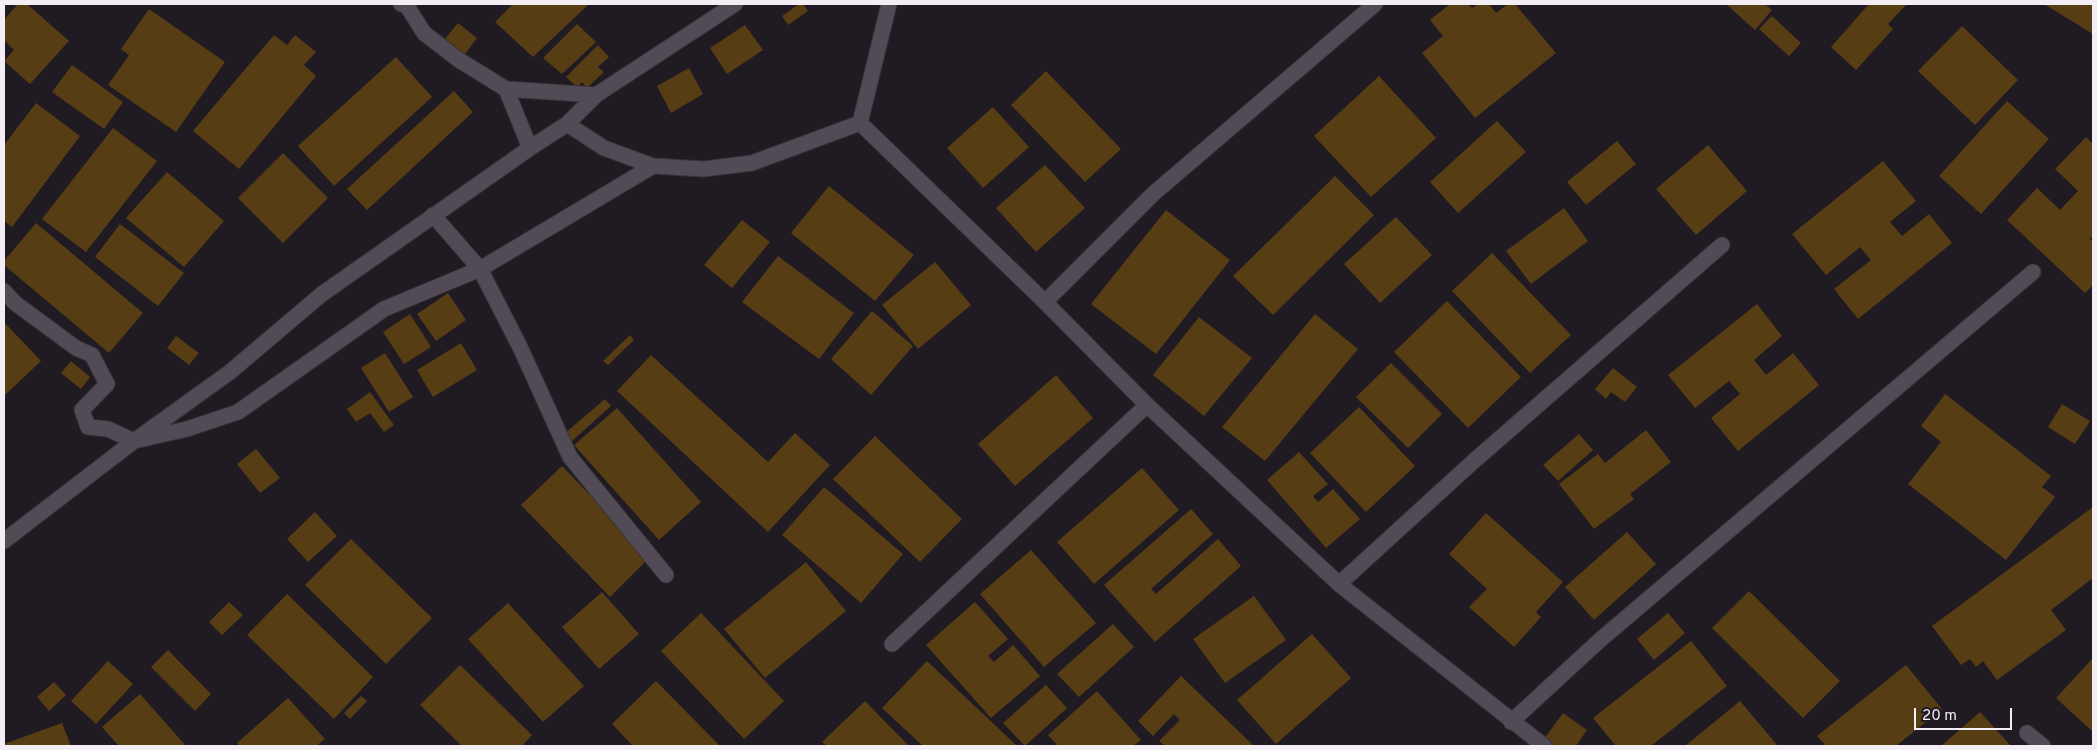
<!DOCTYPE html>
<html>
<head>
<meta charset="utf-8">
<style>
  body { margin:0 }
  #map { position:relative; width:2097px; height:750px; overflow:hidden; background:#201a22; font-family:Overpass,sans-serif }
  canvas { display:block }
  .frame { position:absolute; inset:0; border:5px solid #f2eef4; pointer-events:none }
  .scale { position:absolute; left:1914px; top:708px; width:98px; height:22px; box-sizing:border-box; border:2px solid #f2eef4; border-top:0; padding-left:6px; font-size:15px; line-height:18px; white-space:nowrap; color:#f2eef4; -webkit-text-stroke:4px #201a22; paint-order:stroke }
</style>
</head>
<body>
<div id="map">
<canvas width="2097" height="750"></canvas>
<div class="frame"></div>
<div class="scale">20 m</div>
</div>
<script>
const c = document.querySelector('canvas').getContext('2d');
c.lineJoin = 'round';
function fill(path, color) { c.fillStyle = color; c.fill(path, 'evenodd'); }
function strokePath(path, color, width, dash) { c.strokeStyle = color; c.lineWidth = width; c.lineCap = dash ? 'butt' : 'round'; c.setLineDash(dash || []); c.stroke(path); }
fill(new Path2D(`
  M18 4H27L69 41 30 84 4 61 14 50 4 40V20Z
  M513 4H589L533 57 495 22Z
  M799 4H803L808 11 788 25 782 16Z
  M1450 4H1468L1472 8 1478 4H1489L1496 13 1508 4H1515L1556 53 1475 118 1422 53 1443 36 1430 20Z
  M1726 4H1765L1772 10 1755 30Z
  M1869 4H1907L1888 24 1893 29 1856 70 1831 47Z
  M2044 4H2093V34Z
  M149 9 225 62 176 132 108 85 129 55 121 49Z
  M1772 16 1801 43 1789 56 1759 29Z
  M458 23 477 38 465 54 445 39Z
  M577 24 596 42 562 74 543 58Z
  M745 25 763 50 727 74 710 48Z
  M1962 26 2018 80 1975 125 1918 71Z
  M274 35 287 45 295 35 316 52 304 65 316 76 239 169 193 131Z
  M598 45 609 57 598 67 604 72 587 88 582 82 577 87 566 77Z
  M396 57 432 97 334 186 298 146Z
  M72 65 123 102 104 129 52 92Z
  M689 68 703 94 671 113 657 86Z
  M1046 71 1121 149 1085 182 1011 105Z
  M1379 76 1436 138 1371 197 1314 136Z
  M454 91 473 112 367 210 347 189Z
  M2007 101 2049 139 1981 214 1939 176Z
  M36 103 80 136 12 227 4 221V145Z
  M993 107 1029 147 983 188 947 148Z
  M1497 121 1526 152 1458 213 1430 182Z
  M113 128 157 161 86 252 42 219Z
  M2086 137 2093 144V235L2090 239 2093 242V285L2085 293 2007 220 2037 188 2060 210 2078 191 2055 169Z
  M1617 141 1636 164 1586 205 1567 182Z
  M1708 145 1747 191 1696 235 1656 189Z
  M283 153 328 198 283 243 238 198Z
  M1883 161 1916 201 1890 222 1902 236 1929 214 1952 243 1858 319 1834 289 1871 260 1860 247 1826 275 1792 234Z
  M1045 165 1085 208 1036 252 996 208Z
  M167 172 224 221 184 267 126 218Z
  M1335 176 1374 215 1273 315 1233 276Z
  M829 186 914 255 875 301 791 233Z
  M1564 208 1588 241 1531 284 1506 251Z
  M1166 210 1230 260 1156 354 1091 304Z
  M1396 217 1432 255 1380 303 1344 264Z
  M742 220 770 242 732 288 704 265Z
  M36 223 143 313 109 353 4 265V261Z
  M120 224 184 273 158 306 95 257Z
  M1492 253 1571 335 1530 373 1452 291Z
  M778 256 854 313 819 359 742 302Z
  M935 262 971 305 918 349 882 305Z
  M448 293 466 320 436 341 417 314Z
  M1447 301 1521 377 1468 428 1394 352Z
  M1757 304 1782 336 1754 360 1766 375 1793 353 1819 385 1738 451 1711 418 1740 394 1729 381 1695 408 1668 375Z
  M872 311 913 346 871 395 831 359Z
  M410 314 431 347 404 364 383 332Z
  M1315 314 1358 349 1265 461 1222 427Z
  M1199 317 1252 358 1204 416 1153 375Z
  M4 322 41 361 4 396Z
  M630 335 634 340 608 365 603 361Z
  M176 336 199 353 189 365 167 348Z
  M461 343 477 370 433 397 417 370Z
  M385 353 413 397 389 412 361 368Z
  M651 355 768 462 795 433 830 465 768 532 617 391Z
  M71 361 90 377 81 389 61 373Z
  M1391 363 1442 414 1408 448 1356 397Z
  M1613 368 1637 387 1625 402 1611 392 1606 399 1595 389Z
  M1056 375 1093 418 1015 486 978 444Z
  M370 392 394 425 384 432 370 413 356 422 347 409Z
  M1945 394 2051 476 2042 487 2055 497 2006 560 1908 484 1941 442 1921 426Z
  M605 399 611 406 572 441 565 433Z
  M2062 404 2090 421 2075 444 2048 427Z
  M1359 407 1415 466 1366 512 1310 453Z
  M617 408 701 502 659 540 574 445Z
  M1646 430 1671 462 1630 494 1634 499 1594 529 1559 484 1598 454 1605 463Z
  M1579 434 1593 450 1558 481 1543 465Z
  M875 436 962 519 920 562 833 479Z
  M256 449 280 478 260 493 237 464Z
  M1299 452 1328 484 1313 496 1318 502 1333 489 1360 519 1326 548 1267 480Z
  M562 466 650 557 610 597 521 505Z
  M1142 468 1179 510 1094 584 1057 542Z
  M824 487 903 554 861 603 782 535Z
  M2093 507V578L2051 610 2066 630 1997 680 1983 661 1976 667 1970 659 1961 665 1932 626Z
  M1191 509 1213 534 1151 589 1156 594 1218 539 1241 566 1155 642 1104 585Z
  M315 512 337 536 308 562 287 539Z
  M1486 513 1563 582 1536 612 1541 617 1514 647 1469 607 1487 589 1449 554Z
  M1627 532 1656 564 1594 620 1565 587Z
  M351 539 432 618 386 664 305 585Z
  M1031 550 1096 623 1044 667 980 594Z
  M806 562 846 611 765 678 724 629Z
  M1749 591 1840 681 1803 718 1712 628Z
  M602 592 639 634 599 669 562 627Z
  M287 594 373 677 334 719 247 635Z
  M1254 596 1286 640 1225 683 1193 639Z
  M229 602 243 615 222 635 209 622Z
  M975 602 1008 639 988 656 994 662 1013 645 1040 676 991 718 926 645Z
  M508 603 584 686 543 722 468 639Z
  M701 613 784 701 744 739 661 651Z
  M1668 613 1685 633 1654 660 1637 639Z
  M1113 624 1134 647 1079 697 1057 674Z
  M1312 634 1351 678 1276 744 1237 700Z
  M1691 641 1727 686 1651 746H1616L1593 718Z
  M168 650 211 694 195 711 151 667Z
  M2093 658V732L2056 698Z
  M108 661 133 684 96 724 71 701Z
  M927 661 1016 745 923 746 882 708Z
  M460 665 532 735 522 746H462L420 705Z
  M1906 665 1942 709 1896 746H1826L1817 736Z
  M1181 676 1254 746H1165L1159 741 1180 720 1174 714 1153 736 1138 721Z
  M656 681 720 746H633L612 724Z
  M54 682 66 695 49 711 37 697Z
  M1046 685 1067 708 1025 746 1003 723Z
  M1097 691 1141 740 1133 746H1058L1048 735Z
  M140 694 186 746H119L102 727Z
  M361 696 367 701 350 719 344 713Z
  M288 698 325 739 316 746H240L237 743Z
  M865 701 909 746H827L822 742Z
  M1740 701 1778 746H1685Z
  M1980 712 2011 746H1941Z
  M1563 713 1587 730 1576 746H1553L1544 739Z
  M62 723 71 746H4V744Z`), '#573d13');
const street = new Path2D(`
  M401 4 407 6 424 33 459 60 506 89 596 95
  M506 89 530 148
  M860 123 1045 302 1147 405 1339 584 1544 746
  M860 123 889 4
  M567 124 604 148 653 166 704 169 752 163 860 123
  M433 215 480 269 520 347 570 457 666 575
  M4 291 15 303 76 348 92 355 107 384 82 410 88 427 108 429 134 441 187 429 238 412 384 309 480 269 653 166
  M1045 302 1153 194 1375 4
  M4 541 134 441 230 372 322 294 530 148 567 124 596 95 735 4
  M1339 584 1475 460 1722 245
  M892 644 1147 405
  M1511 722 1600 640 2033 272
  M2027 733 2043 746`);
strokePath(street, '#38343a', 17);
strokePath(street, '#524b55', 15);
</script>
</body>
</html>
